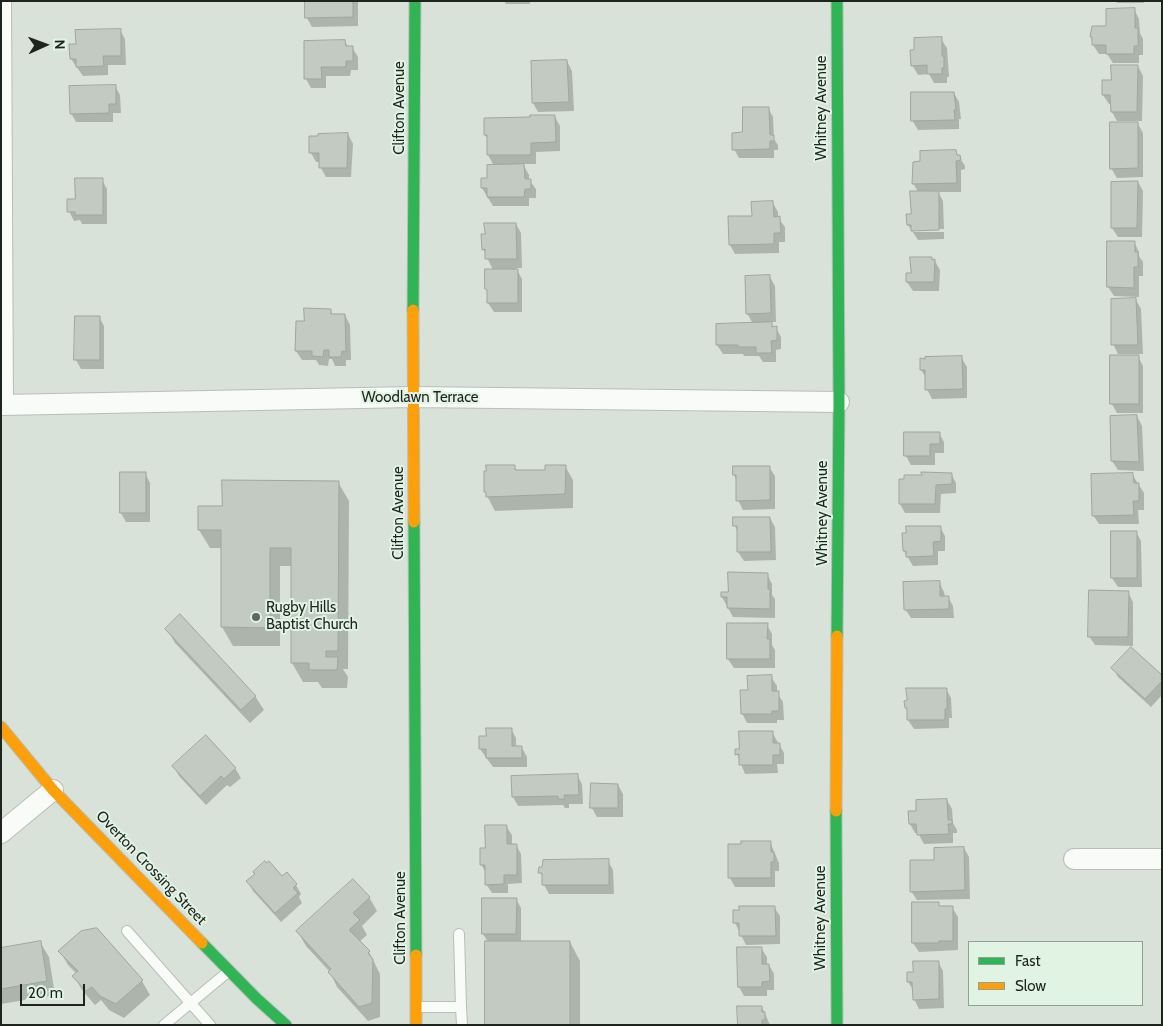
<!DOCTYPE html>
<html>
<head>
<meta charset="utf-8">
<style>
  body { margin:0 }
  #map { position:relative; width:1163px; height:1026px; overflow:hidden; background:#d8e2d8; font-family:Cabin,sans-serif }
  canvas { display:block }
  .frame { position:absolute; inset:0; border:2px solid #1e251e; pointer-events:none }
  .legend { position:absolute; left:968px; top:941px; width:175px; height:65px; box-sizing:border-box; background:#e1f3e2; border:1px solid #93a194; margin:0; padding:6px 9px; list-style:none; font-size:15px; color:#1e251e }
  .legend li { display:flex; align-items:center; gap:10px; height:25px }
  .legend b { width:25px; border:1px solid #93a194 }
  .north { position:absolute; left:20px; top:20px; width:50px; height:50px; -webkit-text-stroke:4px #e1f3e2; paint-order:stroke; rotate:88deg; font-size:14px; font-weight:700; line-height:20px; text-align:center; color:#1e251e }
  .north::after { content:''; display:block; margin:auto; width:18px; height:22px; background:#1e251e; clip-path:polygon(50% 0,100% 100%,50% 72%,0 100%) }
  .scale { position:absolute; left:20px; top:984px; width:65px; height:22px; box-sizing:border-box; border:2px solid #1e251e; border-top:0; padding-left:6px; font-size:15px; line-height:18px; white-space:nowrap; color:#1e251e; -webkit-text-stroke:4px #e1f3e2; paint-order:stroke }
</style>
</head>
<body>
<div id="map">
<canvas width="1163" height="1026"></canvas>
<div class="frame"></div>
<ul class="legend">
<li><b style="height:6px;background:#30b455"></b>Fast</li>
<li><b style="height:6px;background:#ff9f0a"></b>Slow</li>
</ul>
<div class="north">N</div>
<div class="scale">20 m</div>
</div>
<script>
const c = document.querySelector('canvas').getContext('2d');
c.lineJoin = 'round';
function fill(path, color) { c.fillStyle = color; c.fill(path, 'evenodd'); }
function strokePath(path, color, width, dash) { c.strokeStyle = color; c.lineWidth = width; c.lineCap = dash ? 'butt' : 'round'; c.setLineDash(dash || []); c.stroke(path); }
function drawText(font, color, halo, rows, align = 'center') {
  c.font = font + ' Cabin,sans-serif'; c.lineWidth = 4; c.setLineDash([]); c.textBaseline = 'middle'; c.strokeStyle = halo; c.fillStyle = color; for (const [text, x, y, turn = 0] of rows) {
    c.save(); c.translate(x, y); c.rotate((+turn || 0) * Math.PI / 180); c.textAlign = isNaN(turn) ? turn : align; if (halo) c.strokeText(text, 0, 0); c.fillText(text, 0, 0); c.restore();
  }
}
fill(new Path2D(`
  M306 1H358V26L312 27 307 18Z
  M504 1H530V4H506Z
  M1116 1H1144V3H1117Z
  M1134 9 1139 19 1140 33 1143 39V55H1139V63H1113L1107 54H1099L1093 45 1091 37 1093 27H1108Z
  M120 30 125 39 126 65H108V75L83 76 71 59 77 45Z
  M941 39 947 48 949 77H947V83H934L929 74 918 75 912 65 915 51Z
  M345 41 348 47H352L358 57V70H351L350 76H326V88H311L306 79V42Z
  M567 61 572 71 574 111 538 112 533 103 532 62Z
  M1138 66 1143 76 1142 121H1117L1112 112V104H1109L1103 95 1112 81Z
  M115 86 120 95 121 113H113V122H76L71 113Z
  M954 93 959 102 961 119H959V129L918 130 912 120Z
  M768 108 773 117 774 139 778 145V150H774V158H739L734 149 743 134Z
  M555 117 560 126V151L536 152V164H523L529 175V180L536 189V198H529V206H493L482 188 488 179 494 166 488 155V140L485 135Z
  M1138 124 1143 133V177L1117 178 1111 168Z
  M348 134 353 144 351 177H326L321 168V162H316L311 153Z
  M956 152 965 166V169L961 170V192H938L943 201 944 229H913V232H944V239L918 240 908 225 918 192 913 183Z
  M102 180 107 189V224H82L80 220 74 221 69 211 76 200Z
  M1138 182 1143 191 1142 237H1118L1112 228Z
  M773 203 778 212V218L785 227V242H779V253L735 254 730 245 753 217Z
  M516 224 521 233 522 268H516L522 279V312H494L488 303V293L486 289 493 270 483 249Z
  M1108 242H1134L1139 252V256L1143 262V276H1139V297L1114 296 1108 287Z
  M932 261H935L940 270 939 291H913L907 282 912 275Z
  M770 277 775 286 776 322H770L773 328H776L781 337V349L776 350V362H763L759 356H744L743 354H723L717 345V326L753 324 747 313Z
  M1136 300 1141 309 1143 354H1118L1113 344Z
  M330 310 333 315H345L350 325 351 360H346V366H335L332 359H329L328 366 319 365 316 360H302L296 351 305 322Z
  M99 317 104 326V369H81L76 360Z
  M1137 354 1143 366V413H1117L1112 404Z
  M961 357 967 367V398L932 399 927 389V379L921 370Z
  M1137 416 1142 426 1144 471 1118 470 1112 461Z
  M939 433 944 442V453H935V465H911L906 456Z
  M514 466 517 471H546L565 466 573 480V508L495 511 485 492Z
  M769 467 775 476V509L743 510 738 500 737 481 734 475Z
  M121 473H145L150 483V522H126L121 513Z
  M951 474 956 483V493L941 494 940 513H905L900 504Z
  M1132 474 1144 493V510H1138L1139 524H1099L1093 515Z
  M338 482 349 501 348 669H343L348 677 347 688H322L318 682H303L292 663V566H280V646H233L222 627V548H210L199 530 223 508Z
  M770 518 775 527 776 560 744 561 738 552V532L735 526Z
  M940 527 945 536V551H938V565L913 566 904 551 903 534Z
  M1136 532 1141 541 1142 587H1118L1112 578Z
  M767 574 772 584V595L775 599V618L733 617 722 597Z
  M939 582 944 592 945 597H948L953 606 954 618H911L905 609Z
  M1128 592 1133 602V646L1095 645 1089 636Z
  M729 625H767L772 634V645L775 650V668H734L728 659Z
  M167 629 255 696 264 710 250 723 175 643Z
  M1113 668 1162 676V695L1151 707 1118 677Z
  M771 677 777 686V693L783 702 784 720H777V723H747L742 713 749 691Z
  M946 689 951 698 952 718H949V728L914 729 908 720V712L906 708Z
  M511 729 516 738V748H522L527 757V767H493L480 749V737H488Z
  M772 732 784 753V764H777L778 773 745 774 737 754 740 750Z
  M174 767 235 768 241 778 230 787 227 785 206 805 179 776Z
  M577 775 582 784 583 804H569V808H565L563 805 518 806 513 797Z
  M618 785 623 794V817H597L592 808Z
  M947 800 952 809 953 823 957 830V833H953V843L924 844 918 833H915L910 824 917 812Z
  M506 826 512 835V845H516L521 854 522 883 508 884V893H492L486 884V873L481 864 486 849Z
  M770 842 779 863V871H775V887H735L730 878 729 845Z
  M964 848 969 857 970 899 917 900 911 891 936 861Z
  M608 861 613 870 614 894H549L544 885V879L540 872Z
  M282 877 296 885 301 894 299 897 302 903 281 922 253 891 248 882Z
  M369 897 377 911 362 926 367 935 359 942 369 952 380 974V1017L368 1021 337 987 330 972 306 946 298 932Z
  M516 899 521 908V942H570L580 961V1025H486L488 942 483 934Z
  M938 904 940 907H952L958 917V950L919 952 913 943Z
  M774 907 780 916V944L746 945 735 923V911Z
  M40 942 49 957 55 995 1 1004V949Z
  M738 948H761L767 957V965H769L774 974V990H767V996H744L739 987Z
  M60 951 142 981 150 995 124 1018 109 1010 101 1000 95 1005 82 990 74 976 77 974 68 965Z
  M938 962 943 971 944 1008 919 1009 914 999V991L908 982 914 973Z
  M762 1007 770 1025H739Z`), '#0003');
const building = new Path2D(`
  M305 1H353V17L305 18Z
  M1135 8V28H1138V46H1134V54H1106V45H1092V37H1090L1092 26H1106V9Z
  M121 29V56H103L104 66 76 67V59H70L69 44H76L75 30Z
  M942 37V56H944V68H942V74H927V65L911 66 910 50H914V38Z
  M345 40 346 46H353V61H346V67H321L322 79H304V41Z
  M567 60 569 102 532 103 531 61Z
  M1111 65H1138L1137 112H1111L1110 95H1102V80H1111Z
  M116 85V104H109V113L70 114 69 86Z
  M911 92H954L956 110H954L955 120 911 121Z
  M743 107H769L770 135H774V141H770V149L732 150V133L742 132Z
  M530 115H555L556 142 531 143V155H487V135H484V118L530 117Z
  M1110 122H1138V168L1110 169Z
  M348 133 347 168H319V153H309V136H318V134Z
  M956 150 957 155H960L961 160 956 161 957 183 912 184 913 162 920 161V151Z
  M524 164 525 179H531V189H525L524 197H487V188H481V178H487V165Z
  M75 178H103V215H75V212H67V199H75Z
  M1135 181H1138L1137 228H1111V182Z
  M910 191H939V230L911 231V225H907L906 214H911Z
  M773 201 774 217 780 216 781 233H774V244L729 245 728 216H752L751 202Z
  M484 223H516L517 259H485V249L482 250 481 234H485Z
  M1107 241H1135V252H1138V267H1134V288L1107 287Z
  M910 257H932V260L935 259 934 282H906V273H911Z
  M485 269H518V303H487V290L485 289Z
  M770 275 771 313 746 314 745 276Z
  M1136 298 1138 345H1111V299Z
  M304 308 331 309V314H345L346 352 342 351 341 357H329V350H324L323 357 312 356V351H295L296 321H304Z
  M75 316H100V360H74Z
  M772 322V327L777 326V340L771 341 772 353H756V347H738V345H716V324Z
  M1110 355H1139V404H1110Z
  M962 356 963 389 925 390V370H920V358L925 359V357Z
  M1137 415 1139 462 1111 461 1110 416Z
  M904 432H940V444H930V456H904Z
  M486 465H515V470H545V465H566L565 494 486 497V492H484V471H486Z
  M733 466H770V500L736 501V475H733Z
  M120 472H146V513H120Z
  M921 472 952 473V484L936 485 935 504H899V479H904V475H922Z
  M1133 473 1134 483H1139V501H1133L1134 515 1092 516 1091 474Z
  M222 480 339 481 338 651H326V657H338L337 670H309V663H291V548H270V628L221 627V530H198V506H222Z
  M733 517H770L771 552H737V526H733Z
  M906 526H941V541L933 542 934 556 906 557V551H903L902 533H906Z
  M1111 531H1137V578H1111Z
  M728 572 768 573V589H770V609L727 608V597H721V592H728Z
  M940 581V596H949V609L904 610 903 582Z
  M1089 590 1129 591 1128 637H1088Z
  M180 614 256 696 241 710 165 629Z
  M727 623H768L767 639H770V659H727Z
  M1131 647 1162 675V681L1145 699 1111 668Z
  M772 675V691H779V711H772V714H741L740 690H748L747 676Z
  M906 688H947V709H945V720H907V708H905L904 701 907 700Z
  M486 728H512V746H522V758H486V749H479V736H486Z
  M739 731H773V743H780V755H773V765H739V754L735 755V749H739Z
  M206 735 236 768 224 779 221 776 200 796 172 766Z
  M578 774 579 795H564L565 799H558V796L512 797 511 776Z
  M591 783 618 784V808H590Z
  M947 799 948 820H952V824H948L949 834 917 835 916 824H909L908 811H916V800Z
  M485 825H507V844H517V875H504V884L485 885V865H480V848H485Z
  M741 841H771V852H774V862H771V878H728V844H741Z
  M964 847 965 890 910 892V860H934V848Z
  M609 859V885H542V873H538L539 867H542L543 860Z
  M265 861 266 863 269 861 282 876 287 872 297 884 293 888 298 893 275 913 246 881 255 874 253 872Z
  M353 879 370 897 353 913 360 920 350 929V931L370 951 368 953 373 959 372 1003 359 1007 328 972 331 969 296 931Z
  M482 898H517L516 934H482Z
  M912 902H939V906H953V941H939V943H912Z
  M739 906H775L776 936H739V923H733V910H739Z
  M97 928 143 980 116 1004 100 996 92 987 86 991 72 976 78 971 58 951 81 931Z
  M41 941 47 981 1 989V948Z
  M485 941H570V1025H485Z
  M737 947H762V964H769L770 981 762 982V987H738Z
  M913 961H939V999L913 1000 912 982H907V972H913Z
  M737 1006H762V1012H765V1020H762V1025H738Z`);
fill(building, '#c2cac2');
strokePath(building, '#9ea69e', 1);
const lane = new Path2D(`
  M127 931 210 1025
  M459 934 461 1007
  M417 1007H461L462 1025
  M164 1025 229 971`);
const street = new Path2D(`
  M1 1 3 405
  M1 405 413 397 839 402
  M1 833 53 790
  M1074 859H1162`);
const fast = new Path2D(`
  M837 1 839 402 837 636
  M413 310 415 1
  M414 522 416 955
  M836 811 837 1025
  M202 943 257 999 286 1025`);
const slow = new Path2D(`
  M413 310 414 522
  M1 727 53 790 202 943
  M836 811 837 636
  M416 955V1025`);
strokePath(lane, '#b7bfb7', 12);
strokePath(street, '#b7bfb7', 22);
strokePath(fast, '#b7bfb7', 13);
strokePath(slow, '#b7bfb7', 13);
strokePath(lane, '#f9fbf9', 10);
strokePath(street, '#f9fbf9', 20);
strokePath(fast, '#30b455', 11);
strokePath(slow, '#ff9f0a', 11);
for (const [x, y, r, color] of [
  [256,617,5,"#5f675f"]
]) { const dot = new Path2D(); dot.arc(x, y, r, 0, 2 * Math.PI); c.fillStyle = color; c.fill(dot); strokePath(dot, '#e1f3e2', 2); }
drawText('15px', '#1e251e', '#e1f3e2', [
  ["Clifton Avenue",400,108,-90],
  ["Whitney Avenue",822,108,-90],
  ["Woodlawn Terrace",420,398],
  ["Clifton Avenue",399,513,-90],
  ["Whitney Avenue",823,513,-90],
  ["Overton Crossing Street",151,868,46],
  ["Clifton Avenue",401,918,-90],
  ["Whitney Avenue",821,918,-90]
]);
drawText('15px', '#1e251e', '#e1f3e2', [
  ["Rugby Hills",266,608],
  ["Baptist Church",266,625]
], 'left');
</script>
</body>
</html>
